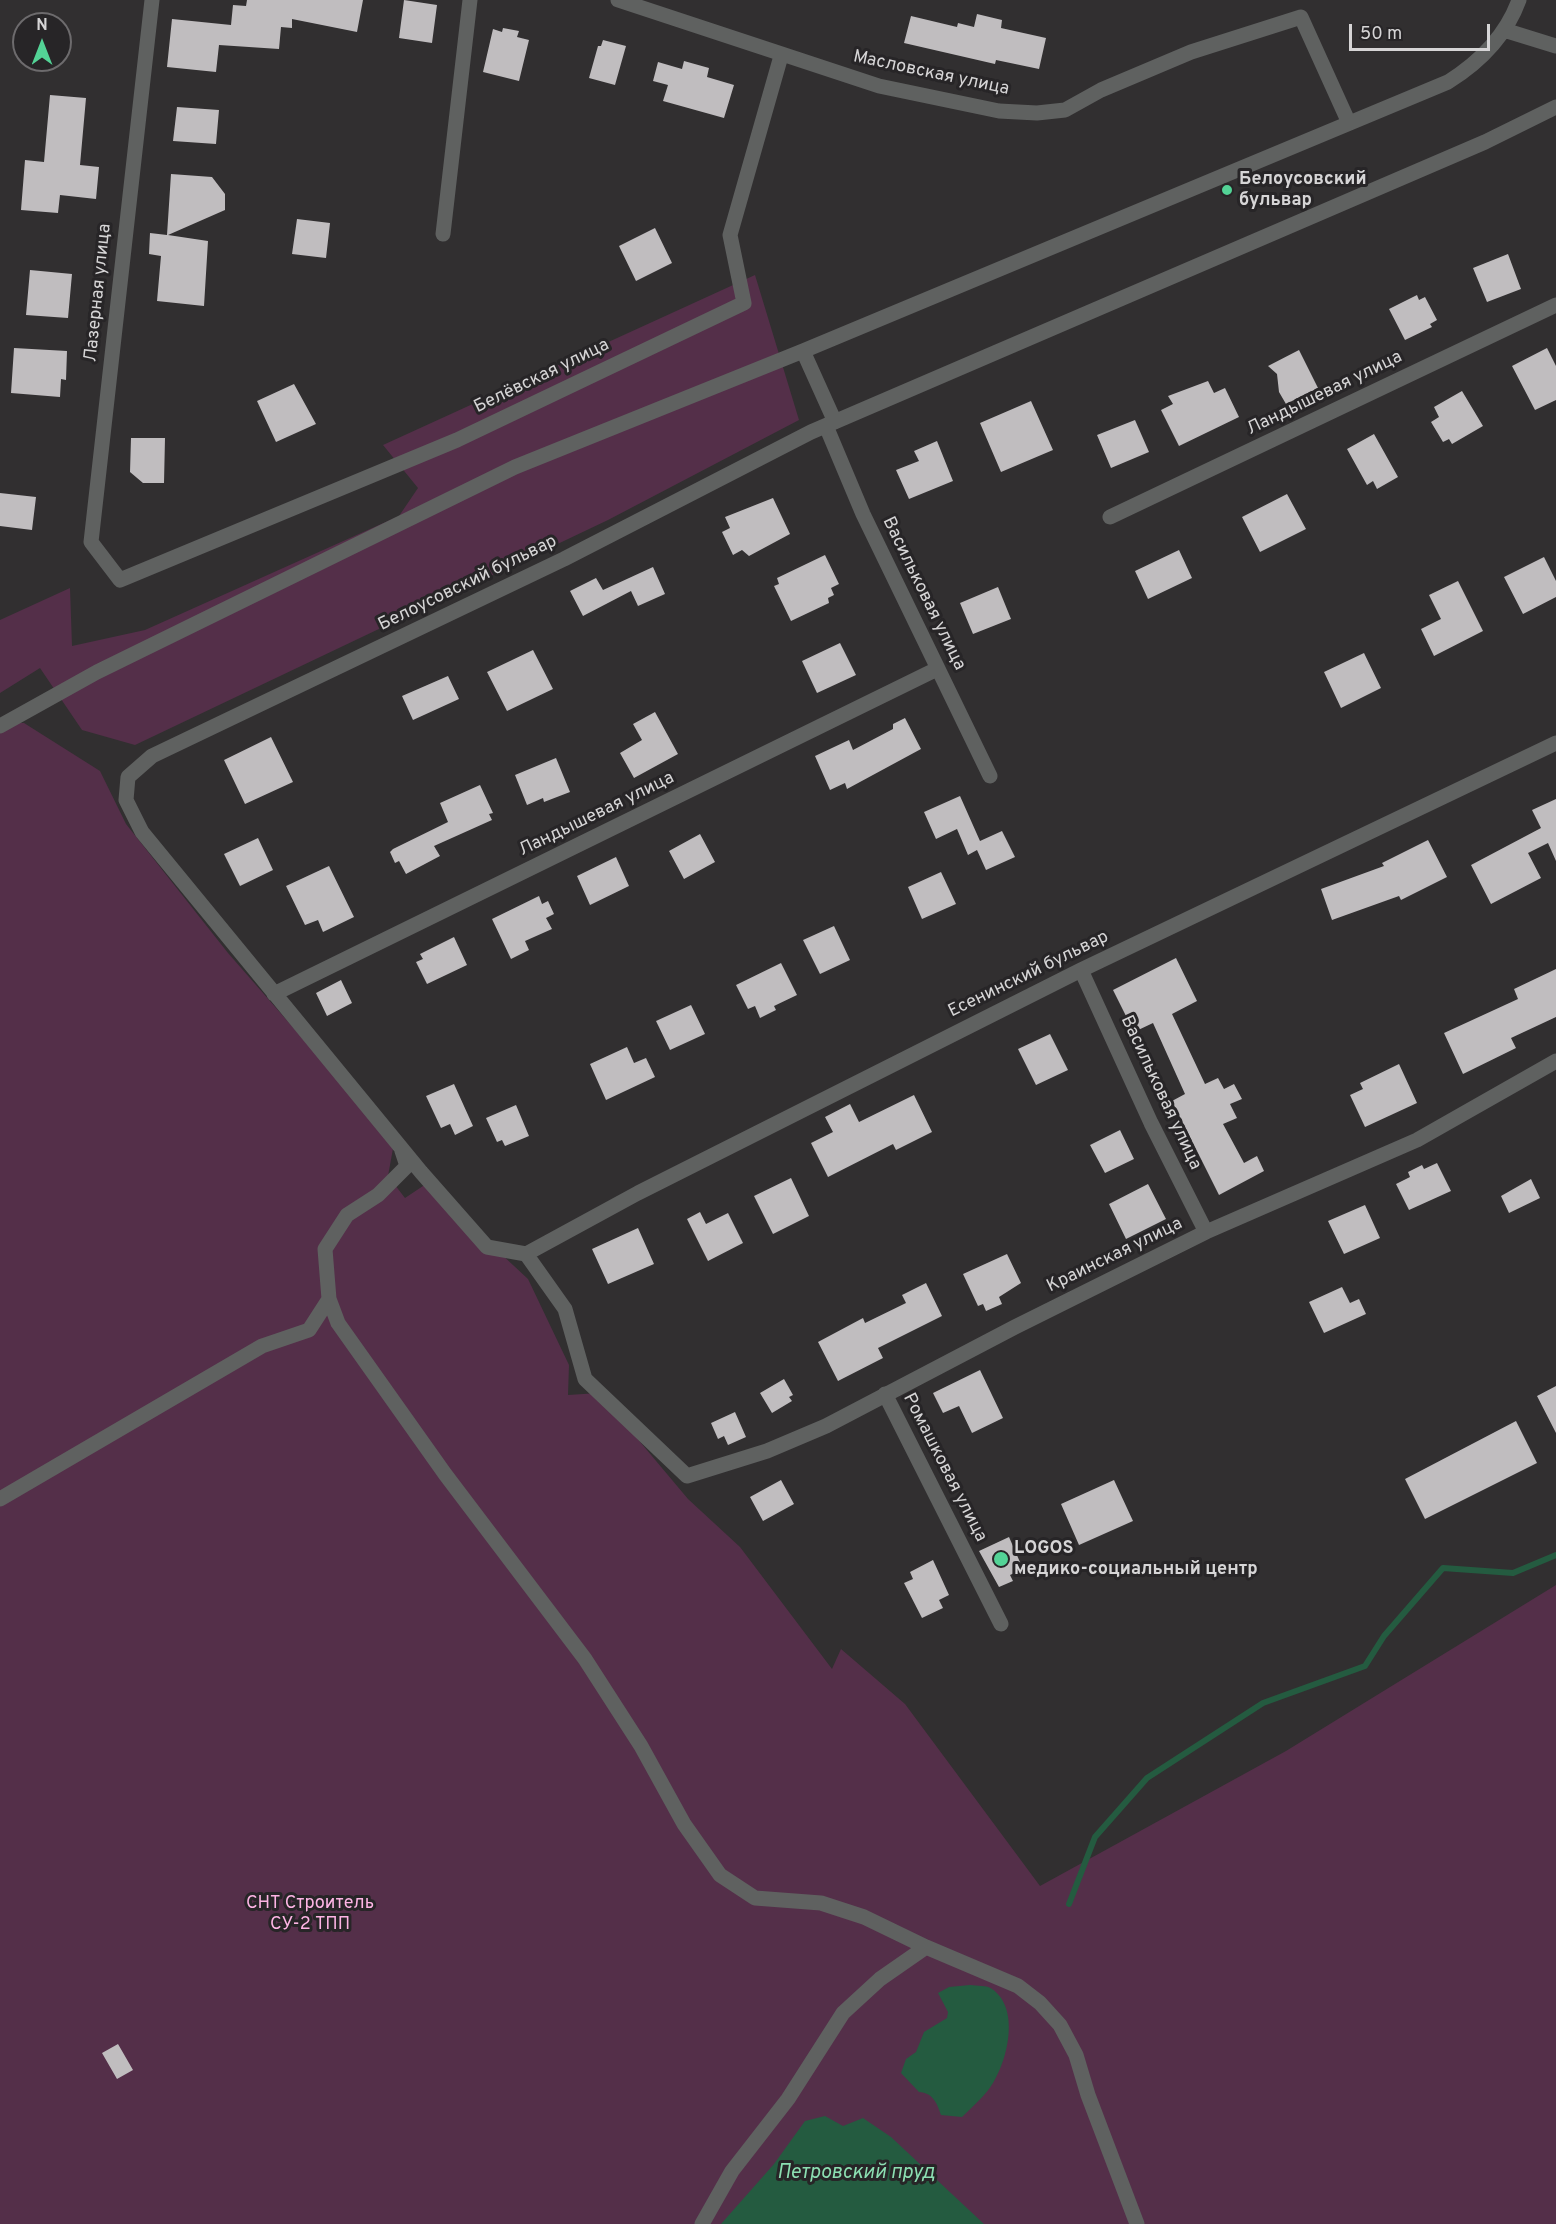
<!DOCTYPE html>
<html>
<head>
<meta charset="utf-8">
<style>
  body { margin:0 }
  #map { position:relative; width:1556px; height:2224px; overflow:hidden; background:#312f30; font-family:Overpass,sans-serif }
  canvas { display:block }
  .north { position:absolute; left:12px; top:12px; width:60px; height:60px; box-sizing:border-box; background:#272527; border:2px solid #6d6b6d; border-radius:50%; rotate:0deg; font-size:16px; font-weight:700; line-height:24px; text-align:center; color:#d6d5d6 }
  .north::after { content:''; display:block; margin:auto; width:21px; height:27px; background:#53d396; clip-path:polygon(50% 0,100% 100%,50% 72%,0 100%) }
  .scale { position:absolute; left:1349px; top:24px; width:141px; height:27px; box-sizing:border-box; border:3px solid #d6d5d6; border-top:0; padding-left:8px; font-size:18px; line-height:21px; white-space:nowrap; color:#d6d5d6; -webkit-text-stroke:4px #272527; paint-order:stroke }
</style>
</head>
<body>
<div id="map">
<canvas width="1556" height="2224"></canvas>
<div class="north">N</div>
<div class="scale">50 m</div>
</div>
<script>
const c = document.querySelector('canvas').getContext('2d');
c.lineJoin = 'round';
function fill(path, color) { c.fillStyle = color; c.fill(path, 'evenodd'); }
function strokePath(path, color, width, dash) { c.strokeStyle = color; c.lineWidth = width; c.lineCap = dash ? 'butt' : 'round'; c.setLineDash(dash || []); c.stroke(path); }
function drawText(font, color, halo, rows, align = 'center') {
  c.font = font + ' Overpass,sans-serif'; c.lineWidth = 6; c.setLineDash([]); c.textBaseline = 'middle'; c.strokeStyle = halo; c.fillStyle = color; for (const [text, x, y, turn = 0] of rows) {
    c.save(); c.translate(x, y); c.rotate((+turn || 0) * Math.PI / 180); c.textAlign = isNaN(turn) ? turn : align; if (halo) c.strokeText(text, 0, 0); c.fillText(text, 0, 0); c.restore();
  }
}
fill(new Path2D(`
  M755 275 799 420 608 520 135 745 82 730 40 668 0 693V620L70 588 72 646 145 630 399 516 418 488 383 445Z
  M0 723H24L100 771 126 824 228 953 394 1143 388 1176 405 1198 426 1184 528 1279 569 1365 568 1395 599 1393 688 1499 740 1547 832 1669 841 1649 905 1704 1040 1886 1286 1751 1556 1585V2224H0Z`), '#542f49');
fill(new Path2D(`
  M970 1985C977 1986 987 1985 992 1989 1020 2008 1008 2059 993 2083 986 2095 972 2107 962 2117L941 2115C937 2103 933 2093 919 2092L901 2073 906 2059 916 2052 924 2032 947 2018 948 2012 938 1993 949 1987Z
  M825 2116 843 2126 863 2118 891 2137 984 2224H721L774 2164 805 2121Z`), '#245b40');
strokePath(new Path2D(`
  M1069 1904 1095 1837 1147 1778 1263 1703 1365 1666 1384 1636 1443 1568 1513 1573 1556 1555`), '#245b40', 6);
fill(new Path2D(`
  M247 0H363L357 32 292 19V28L281 27 279 49 219 45 216 72 167 67 172 19 231 25 233 5 246 6Z
  M404 0 437 5 432 43 399 38Z
  M977 14 1002 20 1001 28 1046 38 1039 69 996 60 995 64 904 43 911 16 957 27 958 23 974 27Z
  M503 28 519 31 517 37 529 40 519 81 483 72 493 29 502 32Z
  M603 40 626 46 615 85 589 78 598 46H601Z
  M684 61 709 68 707 77 734 85 724 118 663 101 668 85 653 81 658 62 682 69Z
  M50 95 86 98 80 165 99 167 96 199 60 195 58 213 21 210 25 160 44 162Z
  M177 107 219 110 216 144 173 141Z
  M171 174 212 177 225 194V210L168 235 208 241 204 306 157 301 161 256 149 254 150 233 167 235Z
  M297 219 330 223 326 258 292 254Z
  M655 228 672 263 636 281 619 246Z
  M1508 254 1521 289 1487 302 1473 268Z
  M30 270 72 274 68 318 26 315Z
  M1417 295 1419 300 1425 297 1437 320 1430 324 1432 327 1405 340 1389 309Z
  M14 348 67 351 66 380 61 379 60 397 11 393Z
  M1547 348 1556 366V400L1535 410 1512 366Z
  M1299 350 1318 388 1286 404 1279 392 1277 374 1268 366Z
  M1208 381 1214 393 1225 388 1239 417 1179 446 1161 410 1173 404 1168 396Z
  M294 384 316 424 276 442 257 401Z
  M1462 391 1483 426 1452 444 1449 439 1443 442 1431 422 1439 417 1434 407Z
  M1031 401 1053 450 1001 472 980 423Z
  M1135 420 1149 452 1111 468 1097 435Z
  M1374 434 1398 477 1377 489 1373 481 1367 485 1347 449Z
  M131 438H165L164 483H143L130 472Z
  M937 441 953 481 909 499 896 470 919 461 914 451Z
  M0 493 36 497 32 530 0 526Z
  M1287 494 1306 529 1260 552 1242 517Z
  M773 498 790 534 749 556 742 550 733 555 722 532 730 528 725 517Z
  M1179 550 1192 578 1148 599 1135 571Z
  M825 555 839 584 831 588 834 595 828 598 829 603 791 621 774 586 779 584 777 578Z
  M1544 557 1556 581V597L1523 614 1504 577Z
  M653 567 665 594 638 606 631 591 583 616 570 591 596 578 603 590Z
  M1458 581 1483 631 1434 656 1421 629 1441 619 1429 595Z
  M998 587 1011 619 973 634 960 603Z
  M840 643 856 675 817 693 802 661Z
  M533 650 553 689 507 711 487 672Z
  M1364 653 1381 688 1341 708 1324 672Z
  M448 676 459 699 413 720 402 696Z
  M655 712 678 754 634 778 620 753 642 740 633 724Z
  M905 718 921 749 847 789 845 783 830 790 815 756 849 740 853 750 893 729V724Z
  M271 737 293 782 245 804 224 760Z
  M556 758 570 792 544 802 543 798 527 805 515 775Z
  M480 785 493 813 489 814 492 820 434 846 440 856 406 874 399 861 395 863 390 852 393 849 448 822 440 803Z
  M960 796 980 841 1002 831 1015 857 986 870 977 850 968 855 957 829 936 839 924 812Z
  M1556 799V861L1548 843 1528 853 1541 878 1491 904 1471 865 1541 828 1532 810Z
  M700 834 715 862 684 879 669 851Z
  M258 838 273 870 240 886 224 854Z
  M1428 840 1447 877 1401 900 1399 896 1332 920 1321 889 1384 866 1382 863Z
  M616 857 629 886 590 905 577 876Z
  M329 866 354 917 323 932 318 920 305 925 286 886Z
  M941 872 956 904 922 919 908 887Z
  M539 896 542 904 548 901 554 914 546 918 552 929 525 941 529 950 511 959 492 919Z
  M834 926 850 960 820 974 803 940Z
  M454 937 467 965 427 984 416 962 423 959 420 954Z
  M1176 958 1197 1001 1172 1014 1205 1084 1218 1078 1224 1089 1234 1084 1242 1099 1230 1104 1237 1118 1223 1124 1244 1163 1257 1156 1264 1171 1219 1195 1172 1101 1185 1094 1153 1023 1134 1032 1113 990Z
  M781 963 797 995 774 1006 776 1010 760 1018 755 1006 748 1009 736 985Z
  M1556 969V1017L1511 1038 1516 1048 1463 1074 1444 1033 1518 999 1514 989Z
  M341 980 352 1003 327 1016 316 993Z
  M691 1005 705 1034 670 1050 656 1021Z
  M1050 1034 1068 1070 1036 1085 1018 1049Z
  M627 1047 634 1063 646 1058 655 1077 606 1100 590 1064Z
  M1399 1064 1417 1103 1365 1127 1350 1095 1363 1089 1360 1083Z
  M454 1084 473 1126 455 1135 450 1124 441 1128 426 1096Z
  M914 1095 932 1132 896 1150 893 1144 828 1177 811 1143 833 1132 825 1117 850 1104 859 1122Z
  M516 1105 529 1136 505 1146 502 1140 497 1142 486 1118Z
  M1120 1130 1134 1159 1105 1173 1090 1145Z
  M1437 1163 1451 1191 1409 1210 1396 1184 1410 1177 1408 1172 1422 1165 1424 1169Z
  M791 1178 809 1216 773 1234 754 1196Z
  M1531 1179 1540 1198 1509 1213 1501 1196Z
  M1148 1184 1166 1219 1126 1239 1109 1204Z
  M1365 1205 1380 1238 1344 1254 1328 1221Z
  M700 1212 706 1224 728 1213 743 1243 708 1261 687 1219Z
  M638 1228 654 1264 608 1284 592 1249Z
  M1007 1254 1021 1283 999 1297 1002 1304 986 1311 983 1304 978 1306 963 1274Z
  M926 1283 942 1316 878 1348 883 1358 838 1381 818 1342 863 1318 865 1323 906 1303 902 1295Z
  M1342 1287 1350 1303 1359 1299 1366 1314 1324 1333 1309 1302Z
  M980 1370 1003 1418 972 1433 959 1406 943 1413 933 1393Z
  M784 1379 793 1395 789 1397 792 1401 772 1413 760 1393Z
  M1556 1386V1433L1537 1396Z
  M735 1412 746 1437 728 1445 724 1436 718 1439 711 1423Z
  M1516 1421 1537 1463 1425 1519 1405 1479Z
  M781 1480 794 1504 763 1521 750 1497Z
  M1114 1480 1133 1521 1079 1545 1061 1504Z
  M1009 1537 1023 1569 1010 1575 1013 1581 999 1587 979 1551Z
  M933 1560 949 1595 939 1600 943 1608 922 1618 904 1583 913 1579 910 1572Z
  M118 2044 133 2070 117 2079 102 2053Z`), '#c0bdbf');
strokePath(new Path2D(`
  M152 0 91 542 120 580 457 440 744 303 730 235 781 56
  M618 0 879 86 999 111 1037 113 1065 110 1101 90 1191 52 1301 17 1349 123
  M1504 30 1556 46
  M1556 107 1485 142 811 432 564 559 152 756 128 777 126 800 142 832 421 1172 487 1247 526 1254 565 1309 585 1379 687 1476 767 1451 826 1426 1015 1327 1206 1232 1417 1140 1556 1061
  M443 234 470 0
  M803 351 835 422
  M826 426 863 514 990 776
  M1110 517 1556 305
  M0 726 97 672 515 467 803 351 1448 82C1480 62 1506 36 1519 0
  M1081 970 1151 1123 1206 1232
  M274 994 937 669
  M402 1151 407 1166 378 1195 347 1215 325 1249 329 1299 338 1323 445 1474 585 1659 641 1746 684 1824 720 1875 755 1898 821 1903 864 1917 926 1947 1018 1986 1040 2003 1060 2025 1076 2055 1088 2095 1137 2224
  M526 1254 638 1193 1081 970 1556 743
  M885 1394 1001 1624
  M0 1499 262 1346 309 1330 329 1299
  M702 2224 732 2171 788 2099 843 2013 880 1979 926 1947`), '#5f6160', 15);
for (const [x, y, r, color] of [
  [1227,190,6,"#53d396"],
  [1001,1559,8,"#53d396"]
]) { const dot = new Path2D(); dot.arc(x, y, r, 0, 2 * Math.PI); c.fillStyle = color; c.fill(dot); strokePath(dot, '#272527', 2); }
drawText('18px', '#d6d5d6', '#272527', [
  ["Масловская улица",931,74,12],
  ["Лазерная улица",99,293,-84],
  ["Белёвская улица",542,377,-26],
  ["Ландышевая улица",1325,394,-26],
  ["Белоусовский бульвар",468,584,-26],
  ["Васильковая улица",923,594,64],
  ["Ландышевая улица",597,815,-26],
  ["Есенинский бульвар",1029,975,-26],
  ["Васильковая улица",1160,1093,65],
  ["Краинская улица",1115,1256,-26],
  ["Ромашковая улица",944,1468,63]
]);
drawText('bold 18px', '#d6d5d6', '#272527', [
  ["Белоусовский",1239,180],
  ["бульвар",1239,201],
  ["LOGOS",1014,1549],
  ["медико-социальный центр",1014,1570]
], 'left');
drawText('18px', '#fdb4e4', '#272527', [
  ["СНТ Строитель",310,1904],
  ["СУ-2 ТПП",310,1925]
]);
drawText('italic 20px', '#8cdfb2', '#272527', [
  ["Петровский пруд",856,2174]
]);
</script>
</body>
</html>
